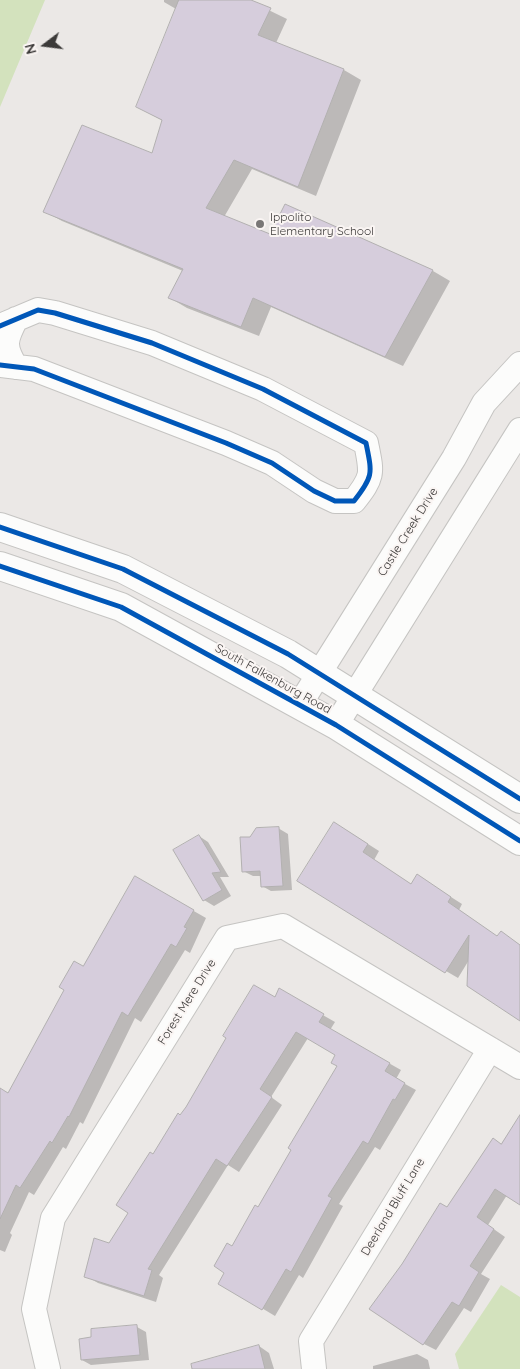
<!DOCTYPE html>
<html>
<head>
<meta charset="utf-8">
<style>
  body { margin:0 }
  #map { position:relative; width:520px; height:1369px; overflow:hidden; background:#ebe8e6; font-family:Quicksand,sans-serif }
  canvas { display:block }
  .north { position:absolute; left:20px; top:20px; width:50px; height:50px; -webkit-text-stroke:4px #faf5f3; paint-order:stroke; rotate:255deg; font-size:14px; font-weight:700; line-height:20px; text-align:center; color:#3c3a39 }
  .north::after { content:''; display:block; margin:auto; width:18px; height:22px; background:#3c3a39; clip-path:polygon(50% 0,100% 100%,50% 72%,0 100%) }
</style>
</head>
<body>
<div id="map">
<canvas width="520" height="1369"></canvas>
<div class="north">N</div>
</div>
<script>
const c = document.querySelector('canvas').getContext('2d');
c.lineJoin = 'round';
function fill(path, color) { c.fillStyle = color; c.fill(path, 'evenodd'); }
function strokePath(path, color, width, dash) { c.strokeStyle = color; c.lineWidth = width; c.lineCap = dash ? 'butt' : 'round'; c.setLineDash(dash || []); c.stroke(path); }
function drawText(font, color, halo, rows, align = 'center') {
  c.font = font + ' Quicksand,sans-serif'; c.lineWidth = 4; c.setLineDash([]); c.textBaseline = 'middle'; c.strokeStyle = halo; c.fillStyle = color; for (const [text, x, y, turn = 0] of rows) {
    c.save(); c.translate(x, y); c.rotate((+turn || 0) * Math.PI / 180); c.textAlign = isNaN(turn) ? turn : align; if (halo) c.strokeText(text, 0, 0); c.fillText(text, 0, 0); c.restore();
  }
}
fill(new Path2D(`
  M0 0H45L0 107Z
  M501 1285 520 1297V1369H459L455 1354Z`), '#d3e2bd');
fill(new Path2D(`
  M164 0H248L287 19 276 43 344 70 361 80 316 196 252 169 224 217 271 235 286 206 433 271 450 281 403 366 271 307 259 336 187 308 170 298 183 271 62 221 44 211 153 155 163 121 138 107 176 9 164 2Z
  M278 828 288 834 292 890 271 891 262 886 261 876H253L243 871 250 838Z
  M346 830 379 851 374 860 412 885 429 883 462 904 459 910 498 937 501 933 520 945V1019L469 960 458 978 446 971Z
  M199 836 208 842 229 877H220L231 896 214 906 204 900Z
  M136 878 206 918 190 953 185 950 141 1022 135 1018 83 1124 80 1122 66 1149 63 1147 34 1195 29 1192 10 1233 12 1235 5 1252 0 1250V1096L9 1095Z
  M279 990 335 1022 330 1030 401 1070 396 1079 416 1090 380 1150 375 1147 339 1204 343 1206 303 1278 299 1275 275 1316 220 1283 226 1272 233 1247 259 1209 338 1066 337 1055 308 1038 271 1097 282 1105 239 1172 228 1165 159 1275 163 1278 156 1302 98 1283 86 1276 110 1244 130 1212 154 1155 181 1116 275 998Z
  M520 1130V1203L507 1195 488 1225 505 1237 481 1274 490 1279 471 1312 464 1308 436 1350 424 1344 448 1209 502 1145Z
  M137 1327 146 1332 149 1360 91 1365 82 1360Z
  M259 1346 269 1353 274 1369H199Z
  M417 1354 428 1360 430 1369H373V1366Z`), '#0003');
const building = new Path2D(`
  M179 0H251L271 8 258 35 344 69 298 187 234 160 206 208 270 234 285 204 433 270 385 357 253 298 241 327 168 298 183 269 43 212 82 125 152 153 162 120 136 107Z
  M334 822 368 844 363 852 411 884 417 874 451 897 448 902 497 936 501 931 520 945V1021L467 986 469 935 445 973 297 881Z
  M279 827 283 886 261 887 260 871 242 872 240 837H250L256 828Z
  M199 835 221 872 212 873 222 890 203 901 173 850Z
  M135 876 194 910 184 927 187 928 176 947 171 944 128 1016 122 1012 69 1117 68 1116 52 1143 50 1141 20 1188 16 1185 0 1219V1088L8 1093 64 990 59 987 74 961 83 966Z
  M254 985 275 997 279 988 324 1014 319 1022 390 1063 385 1071 405 1083 395 1100 393 1099 368 1144 363 1141 328 1196 332 1198 291 1272 286 1269 262 1310 218 1284 224 1273 214 1266 227 1243 232 1246 255 1205 258 1207 291 1150 288 1148 337 1066 331 1063 335 1055 296 1032 260 1089 272 1097 227 1166 216 1159 148 1269 152 1270 144 1296 84 1277 94 1238 109 1243 128 1213 116 1205 150 1152 153 1154 178 1113 180 1115 186 1107 226 1038 223 1036Z
  M520 1115V1205L495 1189 477 1217 494 1229 470 1266 479 1272 459 1306 452 1302 423 1345 369 1309 402 1264 440 1203 447 1207 493 1138 501 1144Z
  M137 1325 140 1355 81 1360 79 1339 91 1337V1329Z
  M259 1345 265 1369H192L191 1364Z`);
fill(building, '#d6cddc');
strokePath(building, '#b2b0b0', 1);
const street = new Path2D(`
  M0 326 38 310 55 313 152 343 263 389 366 443C372 473 374 476 354 501H335L314 491 272 463 226 443 34 369 0 365
  M16 367C3 346 5 340 16 319
  M300 704 454 458 484 403 520 364
  M336 725 520 430
  M48 1369 34 1309 53 1218 227 938 283 926 520 1067
  M314 1369 311 1341 490 1049`);
const secondary = new Path2D(`
  M0 527 123 569 288 654 520 799
  M0 566 121 607 336 725 520 841`);
strokePath(street, '#c5c4c2', 26);
strokePath(secondary, '#c5c4c2', 30);
strokePath(street, '#fcfcfb', 24);
strokePath(secondary, '#fcfcfb', 28);
strokePath(new Path2D(`
  M0 326 38 310 55 313 152 343 263 389 366 443C372 473 374 476 354 501H335L314 491 272 463 226 443 34 369 0 365
  M0 527 123 569 288 654 520 799
  M0 566 121 607 336 725 520 841`), '#0057b8', 5);
for (const [x, y, r, color] of [
  [260,224,5,"#797776"]
]) { const dot = new Path2D(); dot.arc(x, y, r, 0, 2 * Math.PI); c.fillStyle = color; c.fill(dot); strokePath(dot, '#faf5f3', 2); }
drawText('12px', '#3c3a39', '#faf5f3', [
  ["Ippolito",270,217],
  ["Elementary School",270,231]
], 'left');
drawText('12px', '#3c3a39', '#faf5f3', [
  ["Castle Creek Drive",408,532,-58],
  ["South Falkenburg Road",273,679,29],
  ["Forest Mere Drive",187,1002,-58],
  ["Deerland Bluff Lane",393,1207,-59]
]);
</script>
</body>
</html>
